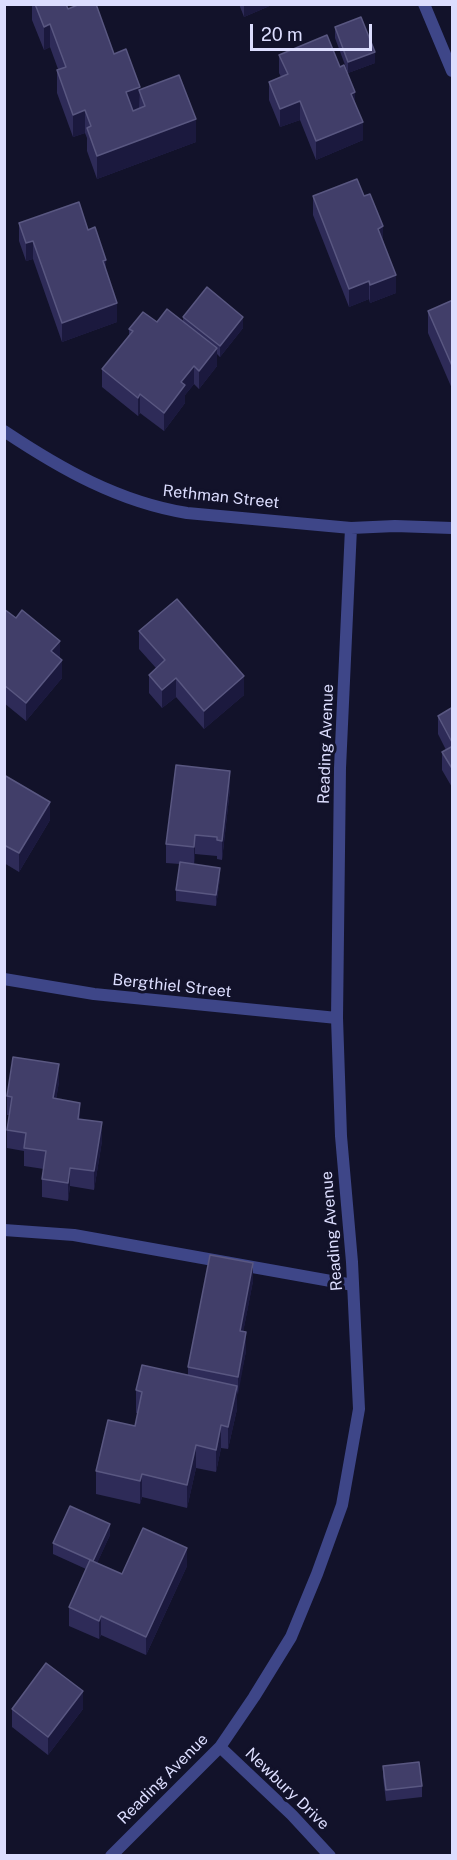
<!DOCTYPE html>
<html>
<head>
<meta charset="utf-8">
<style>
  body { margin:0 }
  #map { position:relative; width:457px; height:1860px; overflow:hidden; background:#12122a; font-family:"Public Sans",sans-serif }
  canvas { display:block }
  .frame { position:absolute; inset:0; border:6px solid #dcddfe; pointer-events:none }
  .scale { position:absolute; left:250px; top:24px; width:122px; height:27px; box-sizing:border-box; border:3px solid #dcddfe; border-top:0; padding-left:8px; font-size:18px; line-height:21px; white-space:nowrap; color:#dcddfe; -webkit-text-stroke:4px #12122a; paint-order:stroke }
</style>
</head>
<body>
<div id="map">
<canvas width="457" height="1860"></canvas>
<div class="frame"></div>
<div class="scale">20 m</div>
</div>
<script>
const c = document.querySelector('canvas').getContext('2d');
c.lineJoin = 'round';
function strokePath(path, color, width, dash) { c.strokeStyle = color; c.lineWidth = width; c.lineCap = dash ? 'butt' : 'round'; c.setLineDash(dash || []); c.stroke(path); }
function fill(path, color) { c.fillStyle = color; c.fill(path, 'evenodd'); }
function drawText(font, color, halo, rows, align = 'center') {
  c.font = font + ' "Public Sans",sans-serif'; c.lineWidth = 6; c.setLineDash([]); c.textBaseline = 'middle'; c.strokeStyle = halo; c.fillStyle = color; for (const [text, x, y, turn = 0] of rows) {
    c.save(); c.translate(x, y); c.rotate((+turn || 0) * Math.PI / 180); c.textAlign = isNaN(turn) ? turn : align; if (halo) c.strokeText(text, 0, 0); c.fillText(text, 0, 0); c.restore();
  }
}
strokePath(new Path2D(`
  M4 1230 74 1235 353 1285`), '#3e4688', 12);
strokePath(new Path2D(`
  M424 4 452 71
  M4 431C61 469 119 502 187 513L351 528 395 526 452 528
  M4 979 94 994 337 1018
  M220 1747 292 1815 330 1856
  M111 1856 220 1747 254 1697 291 1637 317 1574 342 1505 359 1409 352 1262 341 1136 337 1018 340 768 351 528`), '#3e4688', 12);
fill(new Path2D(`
  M32 4H66L68 9 114 54 140 90 196 142 97 179 87 151V138L85 133 73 137 57 93V70L58 69 50 47 44 50 32 20Z
  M239 4H274L244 17Z
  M335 27 375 63 348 73 335 38Z
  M279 55 355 102 363 140 316 160 300 120 280 127 269 100V82L281 77 279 73Z
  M313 196 383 240 396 293 370 303 369 299 349 307 313 215Z
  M19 223 88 230 106 271 117 322 62 342 33 259 26 261 19 241Z
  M453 300V391L428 333V311Z
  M183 317 243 328 220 357 217 354V366L199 389 194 384 185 395V403L164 431 140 413 138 416 102 387V369L129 335V329L157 322H183Z
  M4 609 60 658 62 678 26 721 4 703Z
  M139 631 244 695 204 729 176 697 162 708 149 693V675L156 668 139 649Z
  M453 707V789L442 770V752L446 750 438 734V716Z
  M4 775 50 820 19 872 4 863Z
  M230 789 222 860 217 859V856L195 854 194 864 220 878 216 906 176 901V890L180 864 166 863V844Z
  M59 1082 56 1099 80 1119 102 1141 94 1190 70 1186 68 1201 42 1197V1179L44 1169 24 1166V1151L7 1148V1130L9 1115H7V1096Z
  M253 1281 243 1332 246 1351 237 1395V1409L228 1449 221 1448 216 1472 196 1468 187 1508 142 1497 140 1504 96 1494V1471L135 1426 138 1413H136V1390L188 1375V1367Z
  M110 1535 97 1563 122 1574 187 1566 146 1655 101 1635 99 1639 69 1626V1607L86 1569 53 1554V1543Z
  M12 1709H83L48 1755 12 1727Z
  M383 1766 422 1786V1797L386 1801 383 1777Z`), '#2e2b58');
fill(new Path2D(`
  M244 4H274L244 17Z
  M50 24V47L44 50V27Z
  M375 52V63L348 73V62Z
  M140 87 139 110 126 115V92Z
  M355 92V110L351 94Z
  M300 101V120L280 127V109Z
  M85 110V133L73 137V115Z
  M196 119V142L97 179V156Z
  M363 122V140L316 160V141Z
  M383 226V245L378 229Z
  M33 241V259L26 261V243Z
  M106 260V278L103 261Z
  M396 275V293L370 303V285Z
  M369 281V299L349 307V289Z
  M117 303V322L62 342V323Z
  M243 317V328L220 357V346Z
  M217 348V366L199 389V371Z
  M194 366V384L185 395V403L164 431V413L181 382Z
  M140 394V413L138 416V398Z
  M60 641V659L51 651Z
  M62 660V678L26 721V703Z
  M244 676V695L204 729V711Z
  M176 678V697L162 708V690Z
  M230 771V789L222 860V841Z
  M50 802V820L19 872V853Z
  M195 835V854L194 866V847Z
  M220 868V878L216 906V895Z
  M59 1064V1082L53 1116V1098Z
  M80 1103V1121L78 1119Z
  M102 1122V1141L94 1190V1171Z
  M70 1168V1186L68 1201V1183Z
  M253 1263V1281L240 1349V1331Z
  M246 1332V1351L238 1395V1377Z
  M237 1386V1409L228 1449V1427Z
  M221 1425V1448L216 1472V1450Z
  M196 1445V1468L187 1508V1485Z
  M142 1474V1497L140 1504V1481Z
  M110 1524V1535L93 1572V1561Z
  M187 1548V1566L146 1655V1637Z
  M101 1616V1635L99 1639V1621Z
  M83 1691V1709L48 1755V1737Z`), '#1b193e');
const building = new Path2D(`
  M35 4H66L68 9 80 4H96L114 54 126 49 140 87 126 92 133 111 145 106 139 90 179 75 196 119 97 156 87 128 91 126 85 110 73 115 57 70 66 67 50 24 44 27Z
  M361 17 375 52 348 62 335 27Z
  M327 35 340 67 344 65 355 92 351 94 363 122 316 141 300 101 280 109 269 82 288 74 279 55Z
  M357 179 364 196 370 194 383 226 378 229 396 275 370 285 369 281 349 289 313 196Z
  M79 202 88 230 95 227 106 260 103 261 117 303 62 323 33 241 26 243 19 223Z
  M207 287 243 317 220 346 183 317Z
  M453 300V368L428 311Z
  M167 309 217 348 199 371 194 366 181 382 185 385 164 413 140 394 138 398 102 369 133 331 129 329 143 312 157 322Z
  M177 599 244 676 204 711 176 678 162 690 149 675 165 660 139 631Z
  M4 609 16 618 22 610 60 641 51 651 62 660 26 703 4 685Z
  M453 707V744L438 716Z
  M453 746V770L442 752Z
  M176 765 230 771 222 841 217 840V837L195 835 194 847 166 844Z
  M4 775 50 802 19 853 4 845Z
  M180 862 220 868 216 895 176 890Z
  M13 1057 59 1064 53 1098 80 1103 78 1119 102 1122 94 1171 70 1168 68 1183 42 1179 46 1151 24 1148 26 1133 7 1130 12 1097 7 1096Z
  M210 1255 253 1263 240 1331 246 1332 238 1377 188 1367Z
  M142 1365 237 1386 228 1427 221 1425 216 1450 196 1445 187 1485 142 1474 140 1481 96 1471 108 1420 135 1426 142 1392 136 1390Z
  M70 1506 110 1524 93 1561 53 1543Z
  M143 1528 187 1548 146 1637 101 1616 99 1621 69 1607 90 1560 122 1574Z
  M46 1663 83 1691 48 1737 12 1709Z
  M419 1762 422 1786 386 1790 383 1766Z`);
fill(building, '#413e69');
strokePath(building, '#595781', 1.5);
drawText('16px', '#dcddfe', '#12122a', [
  ["Rethman Street",221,497,6],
  ["Reading Avenue",326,744,-88],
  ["Bergthiel Street",172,986,6],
  ["Reading Avenue",332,1231,-95],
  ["Reading Avenue",163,1779,-45],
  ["Newbury Drive",287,1789,44]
]);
</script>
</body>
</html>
